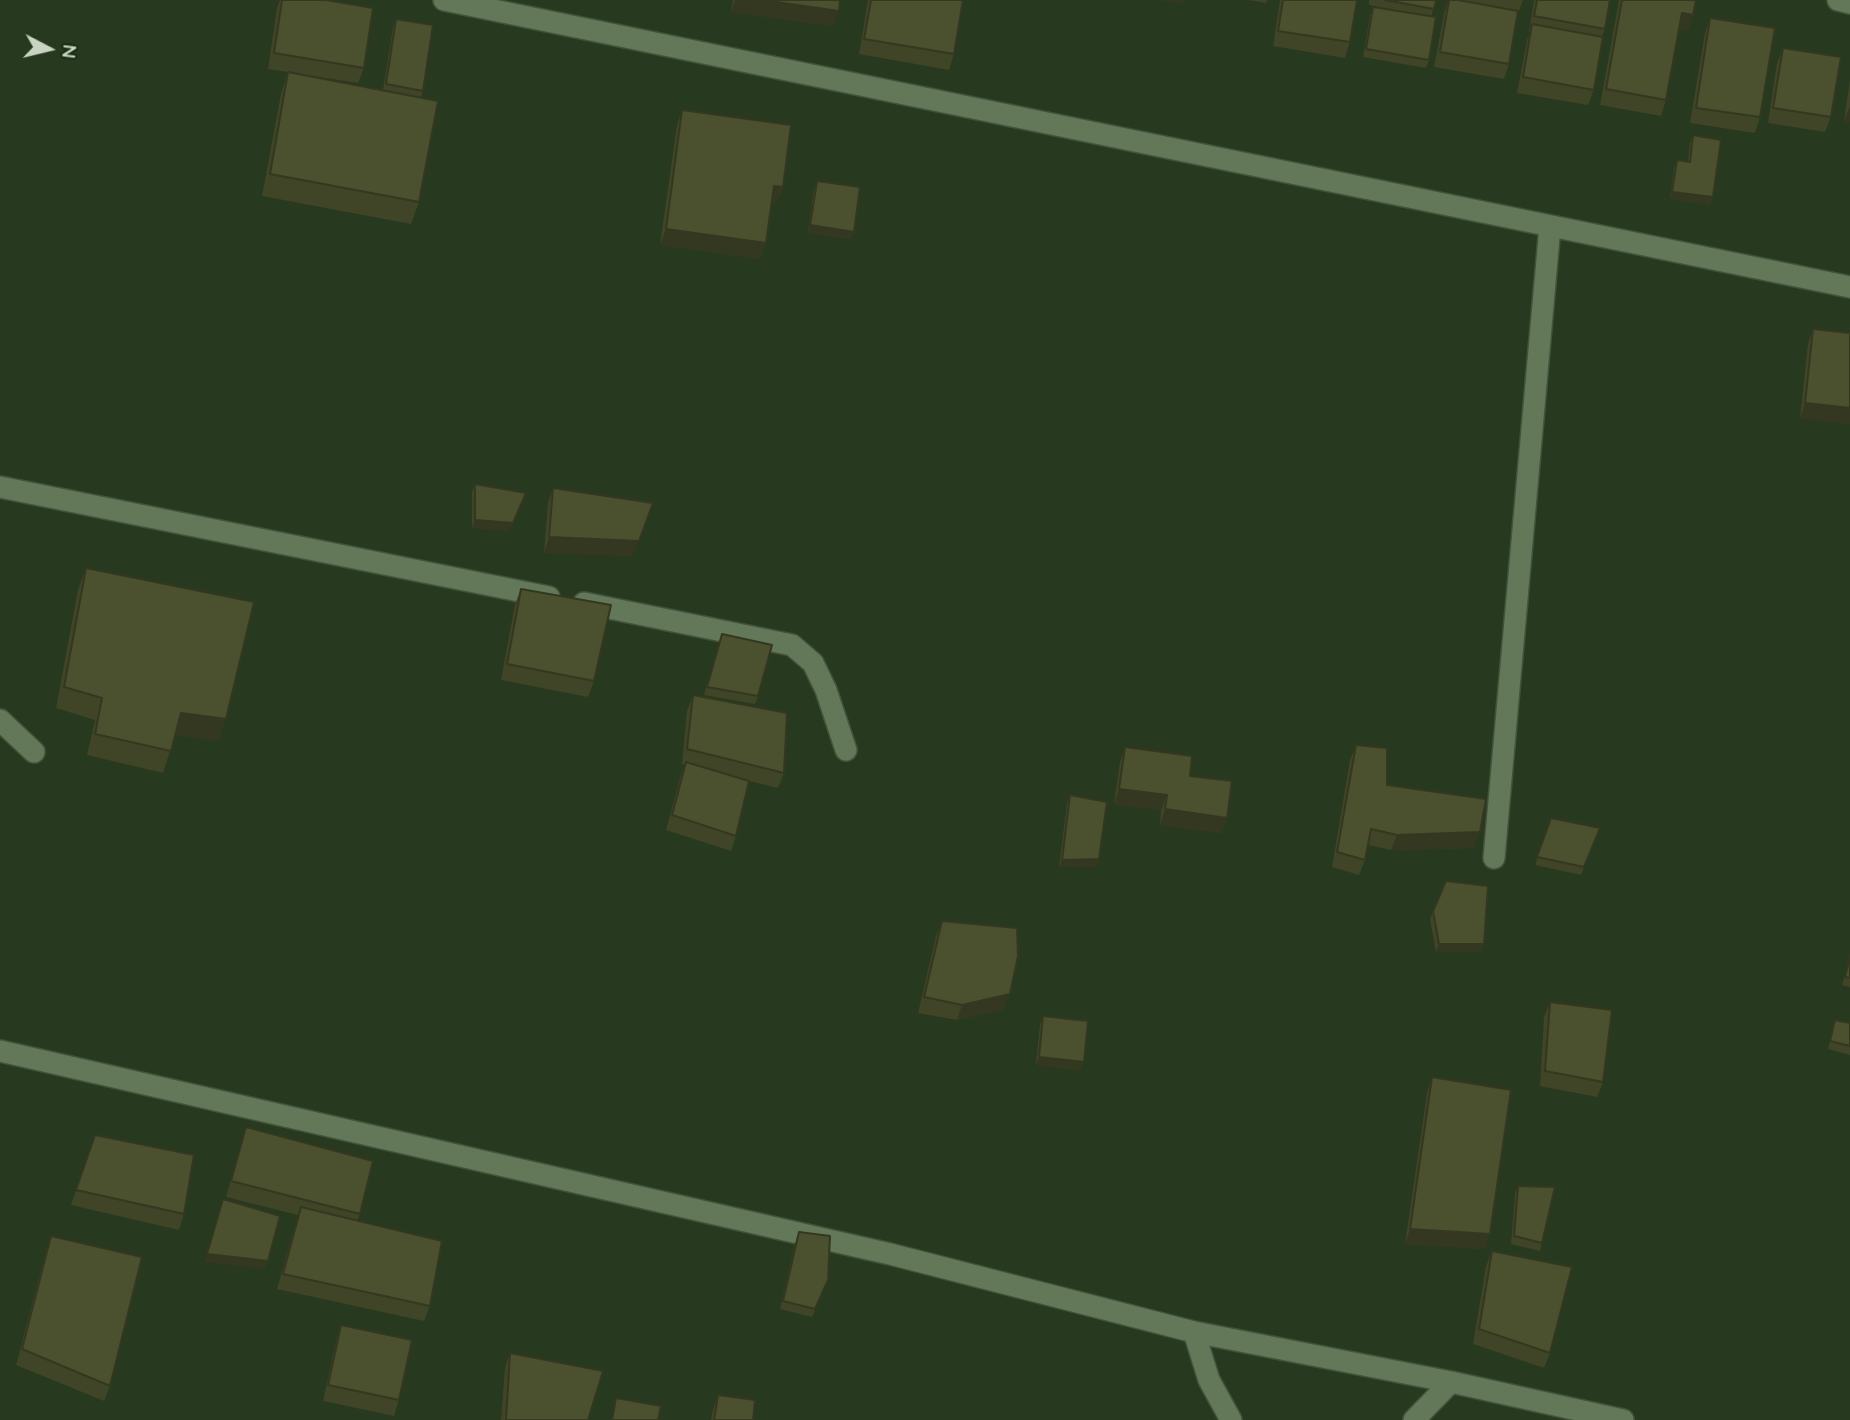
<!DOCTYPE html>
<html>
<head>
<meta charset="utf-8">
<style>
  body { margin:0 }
  #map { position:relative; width:1850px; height:1420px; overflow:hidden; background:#27391e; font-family:Quicksand,sans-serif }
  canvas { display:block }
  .north { position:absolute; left:14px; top:14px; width:70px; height:70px; -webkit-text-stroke:5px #1d2f14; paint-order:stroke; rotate:97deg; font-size:19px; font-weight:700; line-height:28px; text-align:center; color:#c9d5c4 }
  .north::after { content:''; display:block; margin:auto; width:24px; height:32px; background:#c9d5c4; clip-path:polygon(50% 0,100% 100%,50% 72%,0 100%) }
</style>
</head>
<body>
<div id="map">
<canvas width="1850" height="1420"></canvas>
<div class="north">N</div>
</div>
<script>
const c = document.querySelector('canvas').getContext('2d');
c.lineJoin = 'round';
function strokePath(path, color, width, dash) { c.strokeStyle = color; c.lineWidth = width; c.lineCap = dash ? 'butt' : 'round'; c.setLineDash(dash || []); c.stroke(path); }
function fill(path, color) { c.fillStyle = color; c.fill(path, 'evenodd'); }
const minor = new Path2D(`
  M444 0 1850 287
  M1838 0 1850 3
  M0 487 549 597
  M584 603 792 645 813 663 826 690 846 750
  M0 720 34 752
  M1494 858 1550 226
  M0 1051 890 1254 1194 1332 1451 1382 1623 1420
  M1194 1332 1209 1380 1231 1420
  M1414 1420 1451 1382`);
strokePath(minor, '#43533b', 24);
strokePath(minor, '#637859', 21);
fill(new Path2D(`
  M280 0H326L364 68 358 83 268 69 277 8Z
  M733 0H840L833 26 731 12Z
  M868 0H963L954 54 949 70 859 54Z
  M1248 0H1267L1266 3Z
  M1280 0H1357L1350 42 1345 58 1273 46Z
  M1369 0H1436L1431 17 1429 60 1426 68 1363 57 1370 15 1373 7 1416 14 1369 5Z
  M1448 0H1523L1517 16 1509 64 1504 79 1434 67 1444 14Z
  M1534 0H1610L1605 29 1602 36 1594 90 1588 105 1517 93 1527 40 1530 32H1529Z
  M1619 0H1696L1693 15 1688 30 1679 29 1666 100 1661 116 1600 105Z
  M1710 18 1760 117 1755 133 1690 123 1705 33Z
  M396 19 423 91 421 97 419 202 411 224 262 196 281 94 288 72 383 90 393 27Z
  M1783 48 1831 117 1825 132 1768 123 1777 63Z
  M1850 80V122L1844 121Z
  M682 110 783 187 777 202 772 201 766 243 760 259 660 245 677 125Z
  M1693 135 1713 197 1710 205 1670 199 1674 168 1677 160 1688 161 1690 143Z
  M817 181 854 232 851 239 808 233 814 189Z
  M1813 329 1850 333V424L1800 418 1808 344Z
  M475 484 510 531 472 528V492Z
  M553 488 633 556 544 553 548 503Z
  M86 568 219 741 175 735 163 773 87 755 95 720 56 708 78 590Z
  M521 589 594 681 588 697 501 680 515 604Z
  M722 634 758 696 755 704 704 695Z
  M693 695 784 773 778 788 742 779 736 836 731 851 666 830 680 778 685 765 682 764 687 711Z
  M1356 745 1387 785 1474 848 1391 850 1368 845 1365 860 1359 875 1332 867 1350 760Z
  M1125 747 1227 818 1221 833 1160 825 1161 810 1114 804 1120 762Z
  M1070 795 1099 859 1096 867H1059L1067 803Z
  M1551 818 1600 828 1581 875 1535 865Z
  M1446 881 1481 952H1436L1430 919Z
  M942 921 1004 1009 957 1020 918 1013 936 936Z
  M1850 954V987L1842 985Z
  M1550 1002 1603 1082 1597 1097 1540 1086 1544 1017Z
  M1043 1016 1081 1070 1036 1065 1040 1024Z
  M1835 1020 1850 1023V1055L1828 1049Z
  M1432 1077 1485 1249 1405 1244 1427 1093Z
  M246 1127 360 1214 357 1221 430 1306 424 1321 277 1289 298 1215 226 1197 241 1143Z
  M95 1135 184 1214 179 1230 71 1205Z
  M1518 1186 1542 1243 1540 1251 1511 1244 1515 1193Z
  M799 1232 825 1288 812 1317 780 1309 796 1240Z
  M51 1236 110 1386 104 1401 16 1365 46 1251Z
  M1492 1251 1550 1353 1544 1368 1473 1344 1486 1266Z
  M341 1325 399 1400 394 1416 323 1401 336 1341Z
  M510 1353 588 1420H501L505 1368Z
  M718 1395 753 1420H711L713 1410Z`), '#404528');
fill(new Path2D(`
  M735 0H762L839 11 833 26 731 12Z
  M1155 0H1184L1183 4Z
  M1682 13 1693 15 1688 30 1677 29Z
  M1850 106V122L1844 121Z
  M774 186 783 187 777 202 768 201Z
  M1672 192 1713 197 1710 205 1670 199Z
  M810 225 854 232 851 239 808 233Z
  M666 229 766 243 760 259 660 245Z
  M1805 403 1850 408V424L1800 418Z
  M526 493 510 531 472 528 475 520Z
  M653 503 633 556 544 553 549 537Z
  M181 713 226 719 219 741 173 735Z
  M1119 789 1167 795 1161 810 1114 804Z
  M1165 809 1227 818 1221 833 1160 825Z
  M1480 832 1474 848 1391 850 1397 835Z
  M1099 859 1096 867H1059L1062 860Z
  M1439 944H1484L1481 952H1436Z
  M1010 994 1004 1009 957 1020 962 1005Z
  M1039 1057 1084 1062 1081 1070 1036 1065Z
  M1410 1229 1490 1234 1485 1249 1405 1244Z
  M207 1254 268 1261 265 1269 204 1262Z`), '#343820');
const building = new Path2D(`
  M282 0H326L373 8 364 68 274 53Z
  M762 0H840L839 11Z
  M871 0H963L954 54 864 39Z
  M1283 0H1357L1350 42 1278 31Z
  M1385 0H1436L1434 9Z
  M1449 0H1458L1518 11 1509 64 1440 52Z
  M1537 0H1610L1605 29 1534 16Z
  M1622 0H1696L1693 15 1682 13 1666 100 1606 89Z
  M1373 7 1436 17 1429 60 1366 49Z
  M1710 18 1775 28 1760 117 1696 108Z
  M396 19 433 25 423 91 386 84Z
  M1532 24 1603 37 1594 90 1523 77Z
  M1783 48 1841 57 1831 117 1773 108Z
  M288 72 438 101 419 202 270 174Z
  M682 110 791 125 783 187 774 186 766 243 666 229Z
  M1693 135 1721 140 1713 197 1672 192 1677 160 1690 162Z
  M817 181 860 187 854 232 810 225Z
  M1813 329 1850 333V408L1805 403Z
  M475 484 526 493 513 523 475 520Z
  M553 488 653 503 639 541 549 537Z
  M86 568 254 602 226 719 181 713 171 751 95 734 102 698 64 687Z
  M521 589 611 605 594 681 507 664Z
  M722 634 772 645 758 696 707 687Z
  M693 695 787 713 784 773 687 749Z
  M1356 745 1387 748V785L1486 799 1480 832 1397 835 1371 829 1365 860 1337 852Z
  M1125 747 1192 756 1190 776 1232 781 1227 818 1165 809 1167 795 1119 789Z
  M686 762 749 781 736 836 672 815Z
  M1070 795 1107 802 1099 859 1062 860Z
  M1551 818 1600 828 1584 867 1537 857Z
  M1446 881 1488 886 1484 944H1439L1433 911Z
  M942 921 1017 928 1018 956 1010 994 962 1005 924 997Z
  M1850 957V978L1845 977Z
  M1550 1002 1612 1010 1603 1082 1545 1071Z
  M1043 1016 1088 1021 1084 1062 1039 1057Z
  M1835 1020 1850 1023V1046L1830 1041Z
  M1432 1077 1511 1090 1490 1234 1410 1229Z
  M246 1127 373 1161 360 1214 231 1181Z
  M95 1135 194 1155 184 1214 76 1190Z
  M1518 1186 1555 1187 1542 1243 1514 1236Z
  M223 1199 280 1216 268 1261 207 1254Z
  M301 1207 442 1241 430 1306 283 1274Z
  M799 1232 830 1236 828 1280 815 1309 783 1301Z
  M51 1236 142 1257 110 1386 22 1349Z
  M1492 1251 1572 1267 1550 1353 1479 1329Z
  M341 1325 412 1340 399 1400 328 1385Z
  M510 1353 603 1371 588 1420H506Z
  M718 1395 755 1400 753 1420H714Z
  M616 1398 661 1406 658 1420H612Z`);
fill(building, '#4b502e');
strokePath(building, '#343820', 2);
</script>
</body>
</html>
